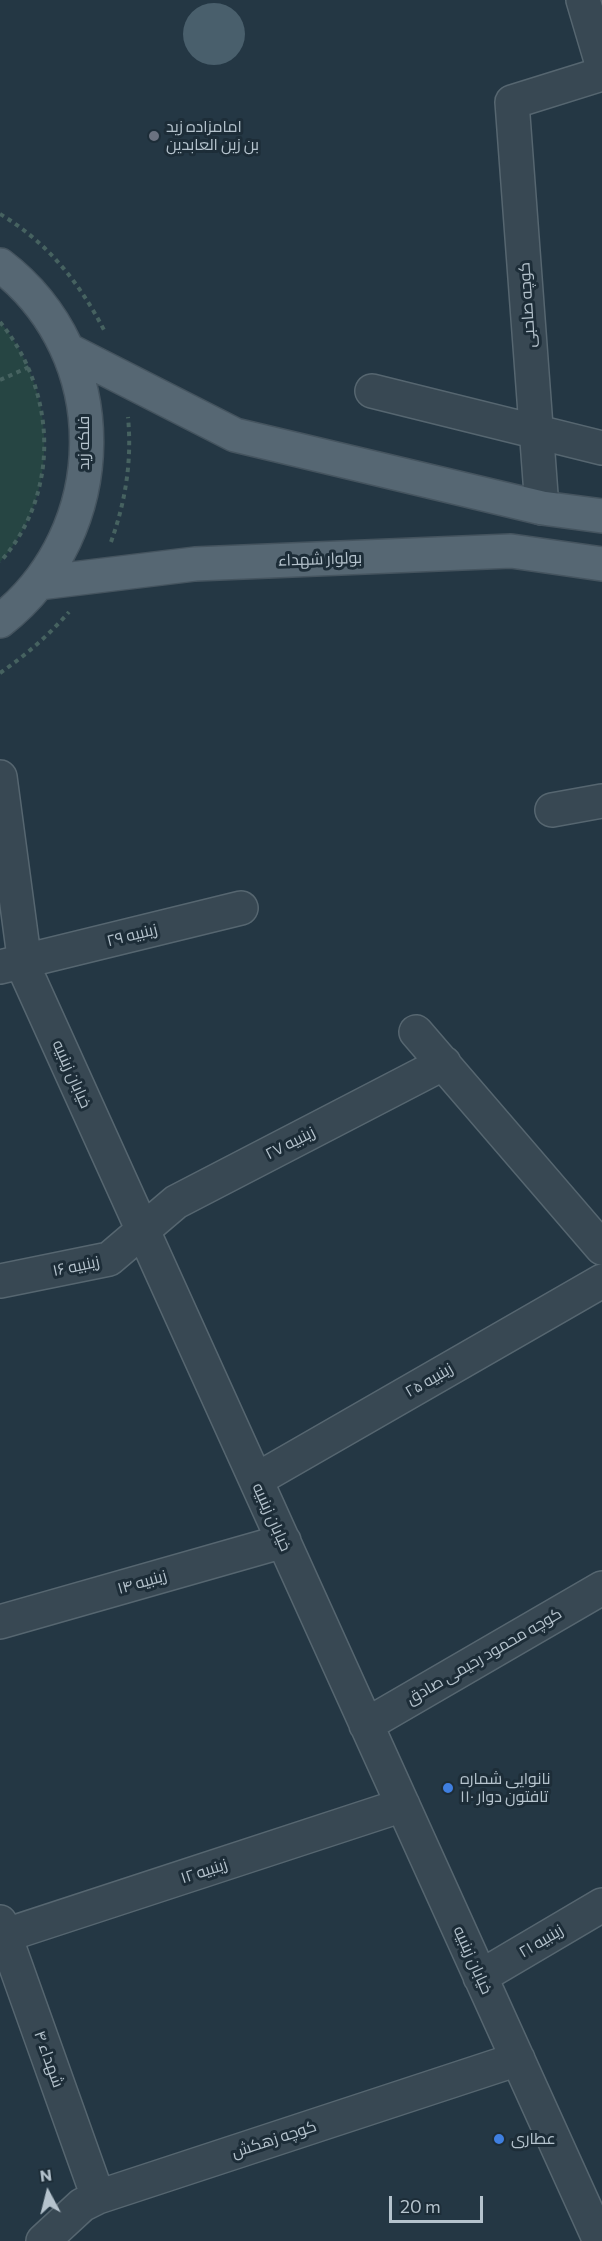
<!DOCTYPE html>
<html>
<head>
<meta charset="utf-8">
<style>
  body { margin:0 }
  #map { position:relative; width:602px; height:2241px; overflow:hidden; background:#243744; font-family:Commissioner,sans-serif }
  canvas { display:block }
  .north { position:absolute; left:18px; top:2163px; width:60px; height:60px; -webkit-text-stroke:4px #1d2d38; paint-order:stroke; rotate:353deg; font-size:16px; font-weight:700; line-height:24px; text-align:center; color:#b5c3cd }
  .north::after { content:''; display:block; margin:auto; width:21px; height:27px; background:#b5c3cd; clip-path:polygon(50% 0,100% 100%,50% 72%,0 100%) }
  .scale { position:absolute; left:389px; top:2196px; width:94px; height:27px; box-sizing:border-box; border:3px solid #b5c3cd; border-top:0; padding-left:8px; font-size:18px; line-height:21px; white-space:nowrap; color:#b5c3cd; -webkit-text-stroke:4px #1d2d38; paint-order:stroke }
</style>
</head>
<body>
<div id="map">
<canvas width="602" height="2241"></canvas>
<div class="north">N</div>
<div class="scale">20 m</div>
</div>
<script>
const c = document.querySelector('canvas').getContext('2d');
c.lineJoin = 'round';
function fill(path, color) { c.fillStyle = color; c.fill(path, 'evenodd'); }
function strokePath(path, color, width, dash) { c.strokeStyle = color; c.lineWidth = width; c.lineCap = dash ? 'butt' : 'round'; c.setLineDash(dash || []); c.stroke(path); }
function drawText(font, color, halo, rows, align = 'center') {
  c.font = font + ' Commissioner,Cairo,sans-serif'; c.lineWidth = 6; c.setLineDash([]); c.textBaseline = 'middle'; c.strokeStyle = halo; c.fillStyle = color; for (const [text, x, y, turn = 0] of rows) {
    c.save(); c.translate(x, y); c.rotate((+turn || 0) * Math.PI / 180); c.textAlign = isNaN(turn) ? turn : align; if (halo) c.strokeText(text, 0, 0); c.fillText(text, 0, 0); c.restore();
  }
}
fill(new Path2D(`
  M0 322C57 391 61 494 0 562Z`), '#264543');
fill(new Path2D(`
  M183 34a31 31 0 1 1 62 0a31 31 0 1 1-62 0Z`), '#495f6c');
const minor = new Path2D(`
  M583 0 602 64
  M372 391 602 448
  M542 508 512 102 602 74
  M0 777 26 972 600 2241
  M552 810 602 801
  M0 967 241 908
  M416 1032 602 1248
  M0 1281 109 1259 176 1202 444 1063
  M256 1480 602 1281
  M0 1622 284 1541
  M366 1725 602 1588
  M0 1922 98 2197
  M0 1937 403 1805
  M480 1977 602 1905
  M43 2241 82 2205 98 2197 518 2059`);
const major = new Path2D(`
  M0 265C117 354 114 532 0 621
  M68 350 235 435 542 508 602 516
  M39 583 195 564 511 551 602 564`);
strokePath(minor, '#566670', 36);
strokePath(major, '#45545f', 36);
strokePath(new Path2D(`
  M0 214C47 242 80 283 105 332
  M0 322C57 391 61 494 0 562
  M0 380 29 367
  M111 542C126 500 132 460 128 417
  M0 673C26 655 48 636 69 612`), '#466260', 4, [4.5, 4.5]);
strokePath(minor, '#384853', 33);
strokePath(major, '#566773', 33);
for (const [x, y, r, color] of [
  [154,136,6,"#6b7280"],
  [448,1788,6,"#3f7fe0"],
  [499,2139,6,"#3f7fe0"]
]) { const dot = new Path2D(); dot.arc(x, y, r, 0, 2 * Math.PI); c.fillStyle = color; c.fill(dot); strokePath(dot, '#1d2d38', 2); }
drawText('16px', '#b5c3cd', '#1d2d38', [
  ["امامزاده زید",166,127],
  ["بن زین العابدین",166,145],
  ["نانوایی شماره",460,1779],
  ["۱۱۰ تافتون دوار",460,1797],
  ["عطاری",511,2139]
], 'left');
drawText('16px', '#b5c3cd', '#1d2d38', [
  ["کوچه صاحبی",527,305,-94],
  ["فلکه زید",84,443,-90],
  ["بولوار شهداء",320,559,-2],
  ["زینبیه ۲۹",132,935,-14],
  ["خیابان زینبیه",72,1074,66],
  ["زینبیه ۲۷",290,1143,-27],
  ["زینبیه ۱۶",76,1266,-12],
  ["زینبیه ۲۵",429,1380,-30],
  ["خیابان زینبیه",272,1517,66],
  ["زینبیه ۱۴",142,1582,-16],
  ["کوچه محمود رحیمی صادق",484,1656,-30],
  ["زینبیه ۱۲",204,1871,-18],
  ["زینبیه ۲۱",541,1941,-31],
  ["خیابان زینبیه",473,1960,66],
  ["شهداء ۴",49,2059,70],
  ["کوچه زهکش",274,2139,-18]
]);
</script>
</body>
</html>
